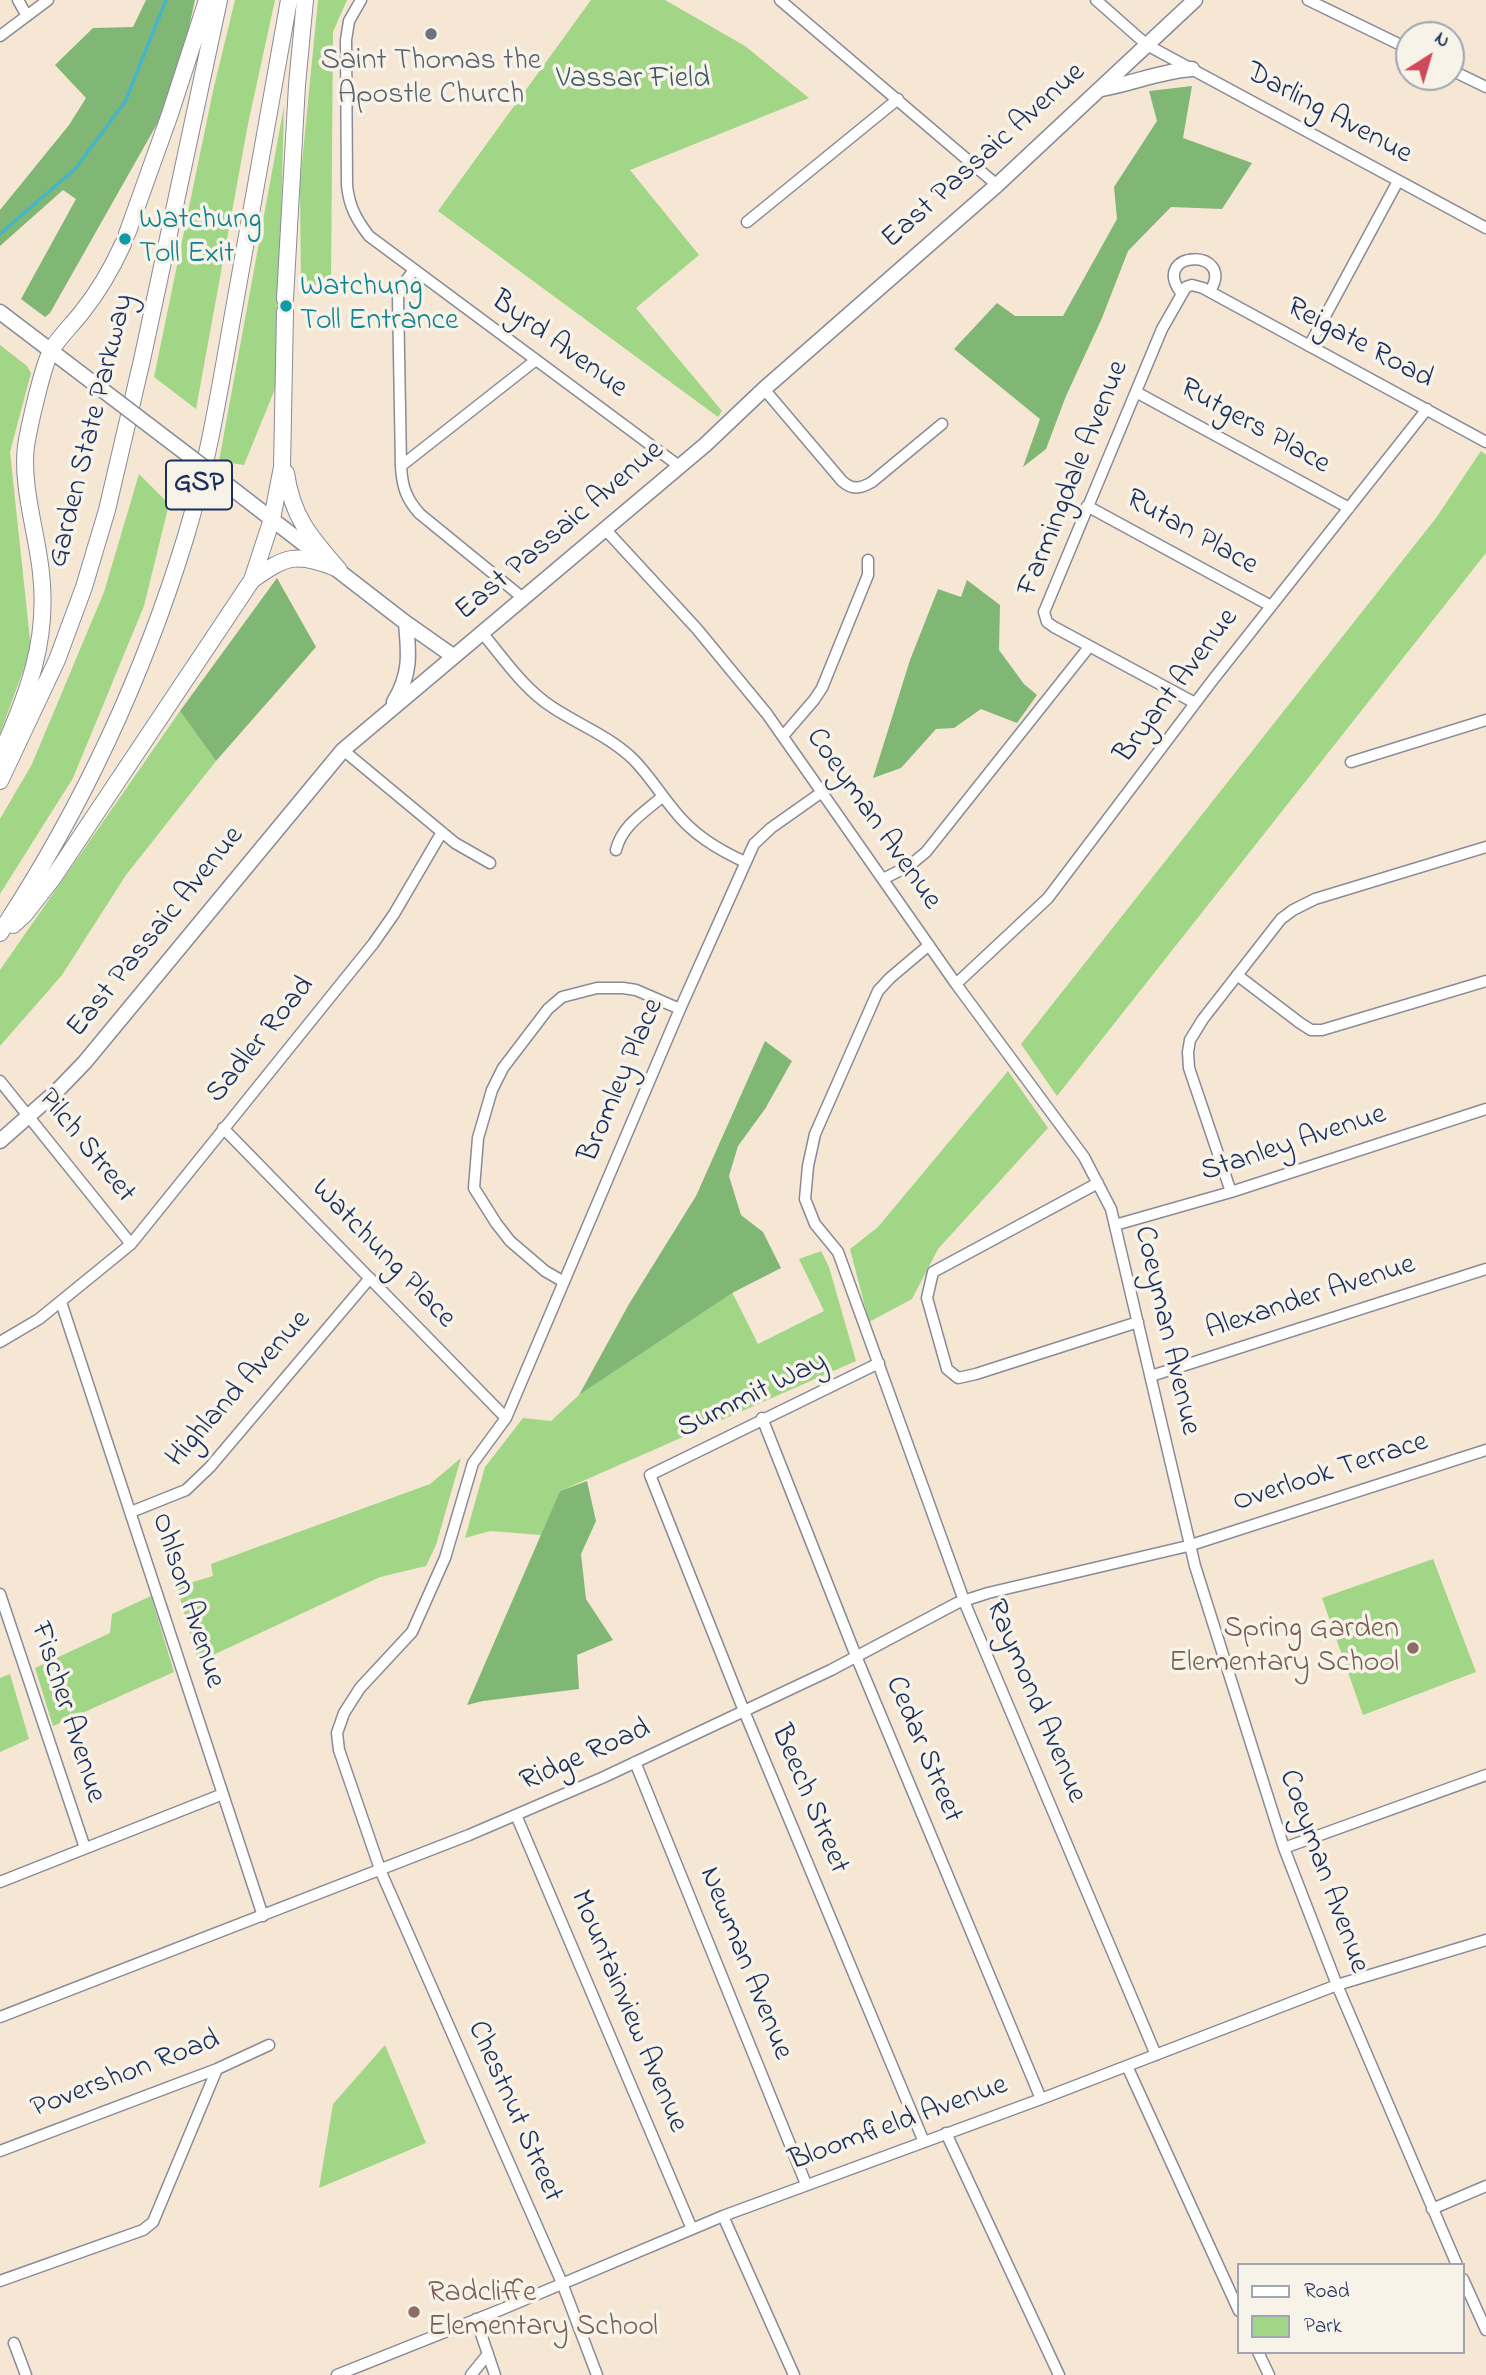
<!DOCTYPE html>
<html>
<head>
<meta charset="utf-8">
<style>
  body { margin:0 }
  #map { position:relative; width:1486px; height:2375px; overflow:hidden; background:#f5e7d3; font-family:"Indie Flower",sans-serif }
  canvas { display:block }
  .legend { position:absolute; left:1237px; top:2263px; width:228px; height:91px; box-sizing:border-box; background:#f7f3e8; border:2px solid #9fa5b1; margin:0; padding:9px 12px; list-style:none; font-size:21px; color:#1b2f5e }
  .legend li { display:flex; align-items:center; gap:14px; height:35px }
  .legend b { width:35px; border:2px solid #9fa5b1 }
  .north { position:absolute; left:1395px; top:21px; width:70px; height:70px; box-sizing:border-box; background:#f7f3e8; border:2px solid #9fa5b1; border-radius:50%; rotate:37deg; font-size:19px; font-weight:700; line-height:28px; text-align:center; color:#1b2f5e }
  .north::after { content:''; display:block; margin:auto; width:24px; height:32px; background:#d1495b; clip-path:polygon(50% 0,100% 100%,50% 72%,0 100%) }
</style>
</head>
<body>
<div id="map">
<canvas width="1486" height="2375"></canvas>
<ul class="legend">
<li><b style="height:9px;background:#fff"></b>Road</li>
<li><b style="height:19px;background:#a1d687"></b>Park</li>
</ul>
<div class="north">N</div>
</div>
<script>
const c = document.querySelector('canvas').getContext('2d');
c.lineJoin = 'round';
function fill(path, color) { c.fillStyle = color; c.fill(path, 'evenodd'); }
function strokePath(path, color, width, dash) { c.strokeStyle = color; c.lineWidth = width; c.lineCap = dash ? 'butt' : 'round'; c.setLineDash(dash || []); c.stroke(path); }
function drawText(font, color, halo, rows, align = 'center') {
  c.font = font + ' "Indie Flower",sans-serif'; c.lineWidth = 7; c.setLineDash([]); c.textBaseline = 'middle'; c.strokeStyle = halo; c.fillStyle = color; for (const [text, x, y, turn = 0] of rows) {
    c.save(); c.translate(x, y); c.rotate((+turn || 0) * Math.PI / 180); c.textAlign = isNaN(turn) ? turn : align; if (halo) c.strokeText(text, 0, 0); c.fillText(text, 0, 0); c.restore();
  }
}
fill(new Path2D(`
  M235 0H275L248 124 196 409 154 377 213 91Z
  M318 0H347L333 32 331 279 301 291 300 183Z
  M591 0H665L745 46 809 98 630 170 699 255 636 308 722 411 718 417 438 211Z
  M284 106 277 384 244 465 219 461Z
  M0 345 27 366 31 373 10 452 31 649 0 734Z
  M1481 451 1486 455V553L1057 1096 1021 1044 1436 518Z
  M139 474 169 504 144 606 73 778 0 894V819L32 764 104 592Z
  M180 711 216 761 126 875 62 975 0 1046V970Z
  M1008 1071 1048 1128 938 1249 912 1299 869 1322 850 1249 878 1227Z
  M821 1251 829 1267 856 1361 560 1491 541 1535 490 1531 465 1538 485 1467 523 1418 551 1421 579 1395 732 1292 758 1344 824 1311 799 1259Z
  M461 1458 436 1545 426 1566 380 1577 198 1662 177 1587 213 1576 211 1564 430 1484Z
  M1433 1559 1476 1672 1363 1715 1322 1598Z
  M151 1596 174 1672 53 1726 35 1668 110 1633 112 1614Z
  M10 1674 29 1739 0 1752V1678Z
  M385 2045 426 2143 319 2188 333 2104Z`), '#a1d687');
fill(new Path2D(`
  M146 0H195L174 94 50 313 45 317 21 299 76 199 63 190 0 246V210L69 125 86 98 55 65 93 28 133 27Z
  M1192 86 1183 138 1252 163 1222 209 1171 207 1128 251 1102 318 1066 396 1046 449 1023 467 1040 419 954 349 997 303 1015 316H1063L1117 219 1114 187 1157 121 1149 91Z
  M277 578 316 647 216 761 180 711Z
  M967 580 1000 605 999 650 1024 684 1037 695 1017 723 981 709 954 728 936 729 901 768 873 778 910 660 938 589 961 597Z
  M765 1041 792 1061 765 1109 738 1146 729 1176 741 1215 763 1232 781 1268 732 1293 579 1395 629 1304 696 1196Z
  M587 1481 596 1521 581 1554 586 1599 613 1640 577 1655 579 1689 483 1701 467 1705 560 1491Z`), '#80b774');
strokePath(new Path2D(`
  M0 234 75 169 125 102 166 0`), '#48b4c5', 3.5);
const minor = new Path2D(`
  M18 0 27 16
  M361 0 349 21 346 40 347 185C349 206 356 219 369 236L679 466
  M780 0 997 185
  M1096 0 1147 45 1486 228
  M1308 0 1409 49
  M0 36 48 0
  M1451 70 1486 87
  M747 222 898 99
  M414 270 401 287 398 297 401 466C402 486 406 499 420 514L523 598
  M1181 293C1149 249 1237 248 1210 291
  M1309 346 1398 181
  M764 389 842 481C852 490 860 489 872 482L942 424
  M1136 392 1349 508
  M401 466 536 360
  M1087 506 1271 606
  M604 528 697 629 767 714 956 984 1084 1157 1111 1209 1195 1566 1284 1848 1337 1985 1457 2265
  M483 634C504 659 524 689 552 707 579 725 609 736 633 759 648 774 659 792 673 809 692 834 717 849 745 862
  M1195 703 1054 627 1047 622 1044 612 1162 329 1186 287 1192 285 1203 288 1486 442
  M783 736 814 700 822 688 868 575V560
  M343 750 455 843 490 863
  M1351 762 1486 720
  M616 850C622 825 645 812 663 796
  M883 879 909 866 926 852 1089 647
  M929 945 890 978 878 991 815 1134 808 1166 805 1199 815 1224 838 1252 966 1606 1156 2055
  M1237 975 1300 1023 1311 1030H1322L1486 981
  M956 984 1048 898 1212 681 1427 409
  M0 1081 131 1244
  M223 1128 506 1418
  M1098 1183 933 1272 927 1298 947 1369 958 1378 976 1374 1138 1322
  M1231 1192 1189 1068 1188 1052 1190 1040 1203 1019 1281 919 1293 910 1315 899 1486 847
  M1115 1225 1231 1192 1486 1109
  M564 1282 545 1271 510 1241 496 1223 474 1188 478 1138 492 1090 503 1068 548 1009 562 997 597 988H623L636 990 680 1009
  M61 1302 263 1916
  M0 1342 39 1319 131 1244 373 944 394 914 442 832
  M879 1363 650 1475 744 1711 924 2142
  M1151 1376 1486 1269
  M762 1418 856 1656 1041 2099
  M131 1512 186 1490 210 1467 370 1278
  M0 1594 85 1848
  M635 1762 806 2184
  M516 1815 692 2229
  M1284 1848 1486 1775
  M0 1882 223 1794
  M0 2017 469 1835 604 1777 831 1670 957 1603 988 1593 1188 1546 1486 1450
  M1127 2066 1239 2311
  M946 2133 1059 2375
  M0 2151 217 2069 269 2045
  M1432 2209 1486 2186
  M723 2216 794 2375
  M1463 2279 1486 2330
  M0 2281 143 2230 153 2222 217 2069
  M476 2319 495 2375
  M14 2343 26 2375
  M1258 2352 1269 2375
  M337 2375 500 2310 723 2216 1041 2099 1337 1985 1486 1940
  M471 2375 488 2354
  M597 2375 562 2283 381 1872 339 1750 337 1733 344 1713 360 1688 412 1632 445 1558 473 1463 506 1418 680 1009 754 844 771 828 822 792`);
const major = new Path2D(`
  M1101 89C1132 84 1160 71 1192 69
  M0 312 96 385
  M234 490 406 623 453 656
  M394 702C411 674 409 654 406 623
  M0 1141 58 1090 85 1062 343 750 705 445 764 389 997 185 1195 0`);
const highway = new Path2D(`
  M127 234 170 114 207 0
  M285 299 297 85 305 0
  M286 473C292 517 311 538 339 570
  M252 580C286 556 296 552 336 568
  M0 757C27 694 49 643 41 573 37 533 21 486 26 446 29 427 43 364 52 349 60 336 73 324 82 312 99 291 112 268 123 244
  M0 781 57 660 84 587 107 510 142 360 219 0
  M13 925 25 914 53 878 252 580 272 519 282 467 285 312
  M0 933C81 810 143 677 186 536 209 460 221 381 235 303 253 202 271 101 289 0`);
strokePath(minor, '#888b98', 13);
strokePath(major, '#888b98', 17);
strokePath(highway, '#888b98', 18);
strokePath(minor, '#fff', 10);
strokePath(major, '#fff', 14);
strokePath(highway, '#fff', 16);
const majorBridge = new Path2D(`
  M96 385 234 490`);
strokePath(majorBridge, '#888b98', 17, []);
strokePath(majorBridge, '#fff', 14);
for (const [x, y, r, color] of [
  [431,34,7,"#6b7280"],
  [125,239,7,"#0f9aa8"],
  [286,306,7,"#0f9aa8"],
  [1413,1648,7,"#8d6e63"],
  [414,2312,7,"#8d6e63"]
]) { const dot = new Path2D(); dot.arc(x, y, r, 0, 2 * Math.PI); c.fillStyle = color; c.fill(dot); strokePath(dot, '#f7f3e8', 2.5); }
for (const [x, y, w] of [
  [199,485,66]
]) { const box = new Path2D(); box.roundRect(x - w / 2, y - 24.5, w, 49, 5); c.fillStyle = '#f7f3e8'; c.fill(box); strokePath(box, '#1b2f5e', 2); }
drawText('bold 28px', '#1b2f5e', null, [
  ["GSP",199,485]
]);
drawText('30px', '#5b616d', '#f7f3e8', [
  ["Saint Thomas the",431,63],
  ["Apostle Church",431,97]
]);
drawText('30px', '#3c5968', '#f7f3e8', [
  ["Vassar Field",633,81]
]);
drawText('30px', '#1b2f5e', '#f7f3e8', [
  ["Darling Avenue",1328,115,28],
  ["East Passaic Avenue",985,157,-42],
  ["Reigate Road",1359,345,28],
  ["Byrd Avenue",558,346,36],
  ["Rutgers Place",1254,428,29],
  ["Garden State Parkway",93,431,-76],
  ["Farmingdale Avenue",1075,479,-68],
  ["East Passaic Avenue",561,532,-40],
  ["Rutan Place",1191,534,29],
  ["Bryant Avenue",1178,687,-53],
  ["Coeyman Avenue",872,820,55],
  ["East Passaic Avenue",157,933,-51],
  ["Sadler Road",262,1041,-51],
  ["Bromley Place",623,1081,-67],
  ["Stanley Avenue",1294,1145,-18],
  ["Pilch Street",85,1147,51],
  ["Watchung Place",382,1255,46],
  ["Alexander Avenue",1311,1299,-18],
  ["Coeyman Avenue",1165,1331,77],
  ["Highland Avenue",240,1390,-48],
  ["Summit Way",753,1397,-26],
  ["Overlook Terrace",1331,1474,-18],
  ["Ohlson Avenue",186,1601,72],
  ["Raymond Avenue",1034,1702,67],
  ["Fischer Avenue",66,1713,72],
  ["Cedar Street",922,1750,67],
  ["Ridge Road",586,1757,-24],
  ["Beech Street",808,1800,67],
  ["Coeyman Avenue",1322,1872,70],
  ["Newman Avenue",744,1964,68],
  ["Mountainview Avenue",627,2012,67],
  ["Povershon Road",126,2076,-21],
  ["Chestnut Street",513,2112,66],
  ["Bloomfield Avenue",899,2125,-20]
]);
drawText('30px', '#0d838f', '#f7f3e8', [
  ["Watchung",139,222],
  ["Toll Exit",139,256],
  ["Watchung",300,289],
  ["Toll Entrance",300,323]
], 'left');
drawText('30px', '#785e54', '#f7f3e8', [
  ["Spring Garden",1399,1631],
  ["Elementary School",1399,1665],
  ["Radcliffe",428,2295,"left"],
  ["Elementary School",428,2329,"left"]
], 'right');
</script>
</body>
</html>
